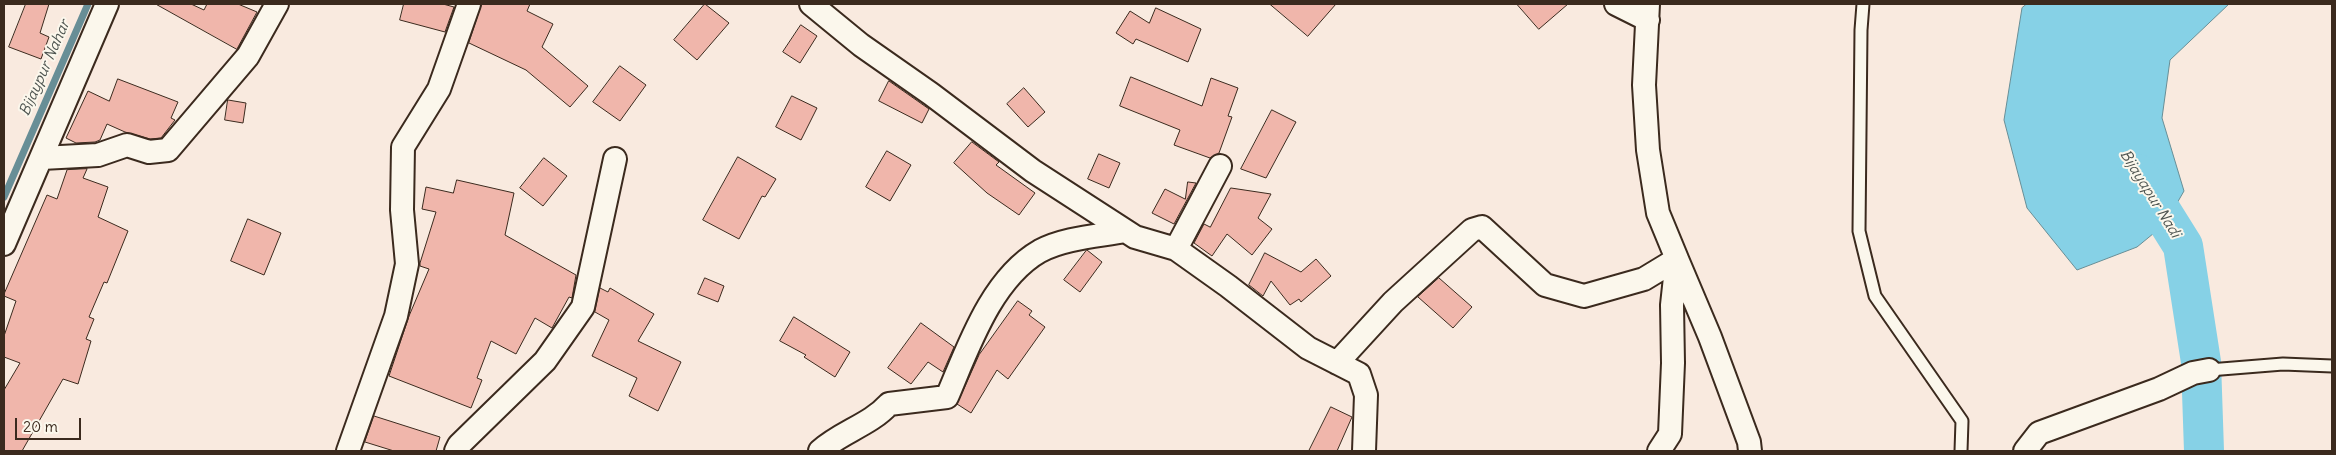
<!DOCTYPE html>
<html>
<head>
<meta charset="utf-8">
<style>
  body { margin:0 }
  #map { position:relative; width:2336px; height:455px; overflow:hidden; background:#f9eadf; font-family:Delius,sans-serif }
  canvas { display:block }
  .frame { position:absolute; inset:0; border:5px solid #3b2a1e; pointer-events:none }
  .scale { position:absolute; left:15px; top:418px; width:66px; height:22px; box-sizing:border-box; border:2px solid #3b2a1e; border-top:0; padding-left:6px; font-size:15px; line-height:18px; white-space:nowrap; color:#3b2a1e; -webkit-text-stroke:4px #fbf7ec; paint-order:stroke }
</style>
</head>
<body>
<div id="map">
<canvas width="2336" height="455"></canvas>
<div class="frame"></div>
<div class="scale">20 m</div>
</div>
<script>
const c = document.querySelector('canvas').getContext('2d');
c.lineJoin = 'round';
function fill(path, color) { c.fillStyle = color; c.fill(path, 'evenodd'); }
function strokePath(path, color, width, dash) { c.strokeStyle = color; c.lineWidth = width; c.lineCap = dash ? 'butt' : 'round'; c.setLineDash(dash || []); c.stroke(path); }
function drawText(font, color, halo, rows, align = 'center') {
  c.font = font + ' Delius,sans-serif'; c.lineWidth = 4; c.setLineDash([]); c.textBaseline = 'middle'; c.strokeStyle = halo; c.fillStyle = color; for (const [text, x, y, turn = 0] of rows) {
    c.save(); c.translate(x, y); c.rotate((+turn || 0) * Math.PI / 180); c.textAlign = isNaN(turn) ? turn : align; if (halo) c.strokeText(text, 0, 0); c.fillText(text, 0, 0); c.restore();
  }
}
const water = new Path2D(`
  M2027 4H2229L2170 60 2162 118 2184 191 2165 224 2137 247 2077 270 2027 208 2004 120 2022 8Z`);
fill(water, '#86d1e6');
strokePath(water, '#688e96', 1);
strokePath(new Path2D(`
  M4 197 88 4`), '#688e96', 7);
strokePath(new Path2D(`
  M2138 174 2183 246 2201 362 2204 451`), '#86d1e6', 40);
const building = new Path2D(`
  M26 4H49L40 33 49 37 41 59 9 47Z
  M156 4H191L204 10 207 4H238L257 12 237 49Z
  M404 4H443L454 7 445 32 400 20Z
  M482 4H530L527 11 553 24 542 47 588 86 570 107 526 70 469 43Z
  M705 4 729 23 697 60 674 40Z
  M1270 4H1336L1308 36Z
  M1517 4H1568L1539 29Z
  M1156 8 1201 29 1188 62 1136 39 1133 44 1116 33 1130 11 1149 23Z
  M801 25 817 36 800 63 783 52Z
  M620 66 646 85 620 121 593 102Z
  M1131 77 1202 106 1211 78 1238 88 1228 116 1232 117 1219 153 1210 158 1174 145 1180 130 1120 106Z
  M118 79 178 102 171 118 175 120 161 138 150 139 125 132 107 124 100 140 95 142 76 143 66 138 88 91 109 101Z
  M889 81 929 109 922 123 879 101Z
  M1024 88 1045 112 1028 127 1007 104Z
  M792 96 817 108 801 140 776 127Z
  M228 100 246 103 243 123 225 120Z
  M1272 110 1296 122 1266 178 1241 169Z
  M972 142 999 162 996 165 1035 193 1019 215 987 193 954 163Z
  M887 151 911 165 890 201 866 187Z
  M1099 154 1120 163 1109 188 1088 179Z
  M738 157 776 179 765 197 762 196 739 239 703 220Z
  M544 158 567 176 543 206 520 188Z
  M87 169 83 178 108 187 98 217 128 231 107 283 104 282 89 317 94 319 86 339 91 341 78 384 63 379 22 451H4V390L20 363 4 357V336L16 301 4 296V294L47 195 57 199 67 170Z
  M457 180 514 193 505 235 576 275 572 298 569 297 552 328 535 318 516 354 491 341 477 378 482 380 471 408 389 376 409 316 429 269 420 266V263L436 212 422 209 426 187 453 193Z
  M1188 182 1196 183 1174 224 1152 213 1165 189 1185 199Z
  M1231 188 1271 194 1258 218 1272 229 1252 255 1227 234 1212 256 1194 243 1204 224 1210 227Z
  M248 219 281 233 264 275 231 261Z
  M1087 250 1102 262 1080 292 1064 280Z
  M1265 253 1301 272 1316 259 1331 276 1301 302 1299 299 1290 305 1271 281 1263 296 1249 285Z
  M705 278 724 286 718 302 698 294Z
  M1439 278 1472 307 1453 328 1418 297Z
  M600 288 608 292 610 288 654 314 638 341 681 362 658 411 629 396 637 378 592 356 609 320 595 312Z
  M1018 301 1032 311 1029 315 1045 327 1008 379 997 370 971 413 957 404 979 355Z
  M794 317 850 352 835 377 804 357 806 355 780 341Z
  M921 323 954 347 943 372 928 362 911 384 888 368Z
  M1331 407 1352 417 1337 451H1309Z
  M374 416 440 437 436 451H394L365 442Z`);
fill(building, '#f0b6ab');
strokePath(building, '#3b2a1e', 1);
const service = new Path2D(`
  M1863 4 1861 30 1859 231 1875 296 1962 421 1961 451
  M2209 370 2283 364 2332 366`);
const minor = new Path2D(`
  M811 4 861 45 931 94 1033 171 1135 237 1176 249 1228 286 1308 348 1359 374 1366 395 1364 451
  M1616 4 1648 20
  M1648 4 1644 85 1648 150 1658 213 1677 259 1672 305 1673 363 1670 434 1659 451
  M42 158 98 155 127 145 149 152 168 150 248 56 277 4
  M4 244 107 4
  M1176 249 1220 166
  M1337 363 1393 302 1472 230 1482 227 1545 285 1584 296 1644 279 1677 259 1710 337 1749 442 1750 451
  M348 451 396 316 407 264 402 210 403 147 439 89 469 4
  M456 451 459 445 545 361 583 307 615 159
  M820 451C841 432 870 425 889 404L947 397C968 348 991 279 1040 251 1064 238 1098 236 1125 231
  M2025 451 2039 433 2159 389 2193 373 2209 370`);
strokePath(service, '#3b2a1e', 15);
strokePath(minor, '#3b2a1e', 26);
strokePath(service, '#fbf7ec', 11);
strokePath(minor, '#fbf7ec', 22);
drawText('italic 15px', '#4e5450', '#fbf7ec', [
  ["Bijaypur Nahar",45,68,-66],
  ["Bijayapur Nadi",2150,194,58]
]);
</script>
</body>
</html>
